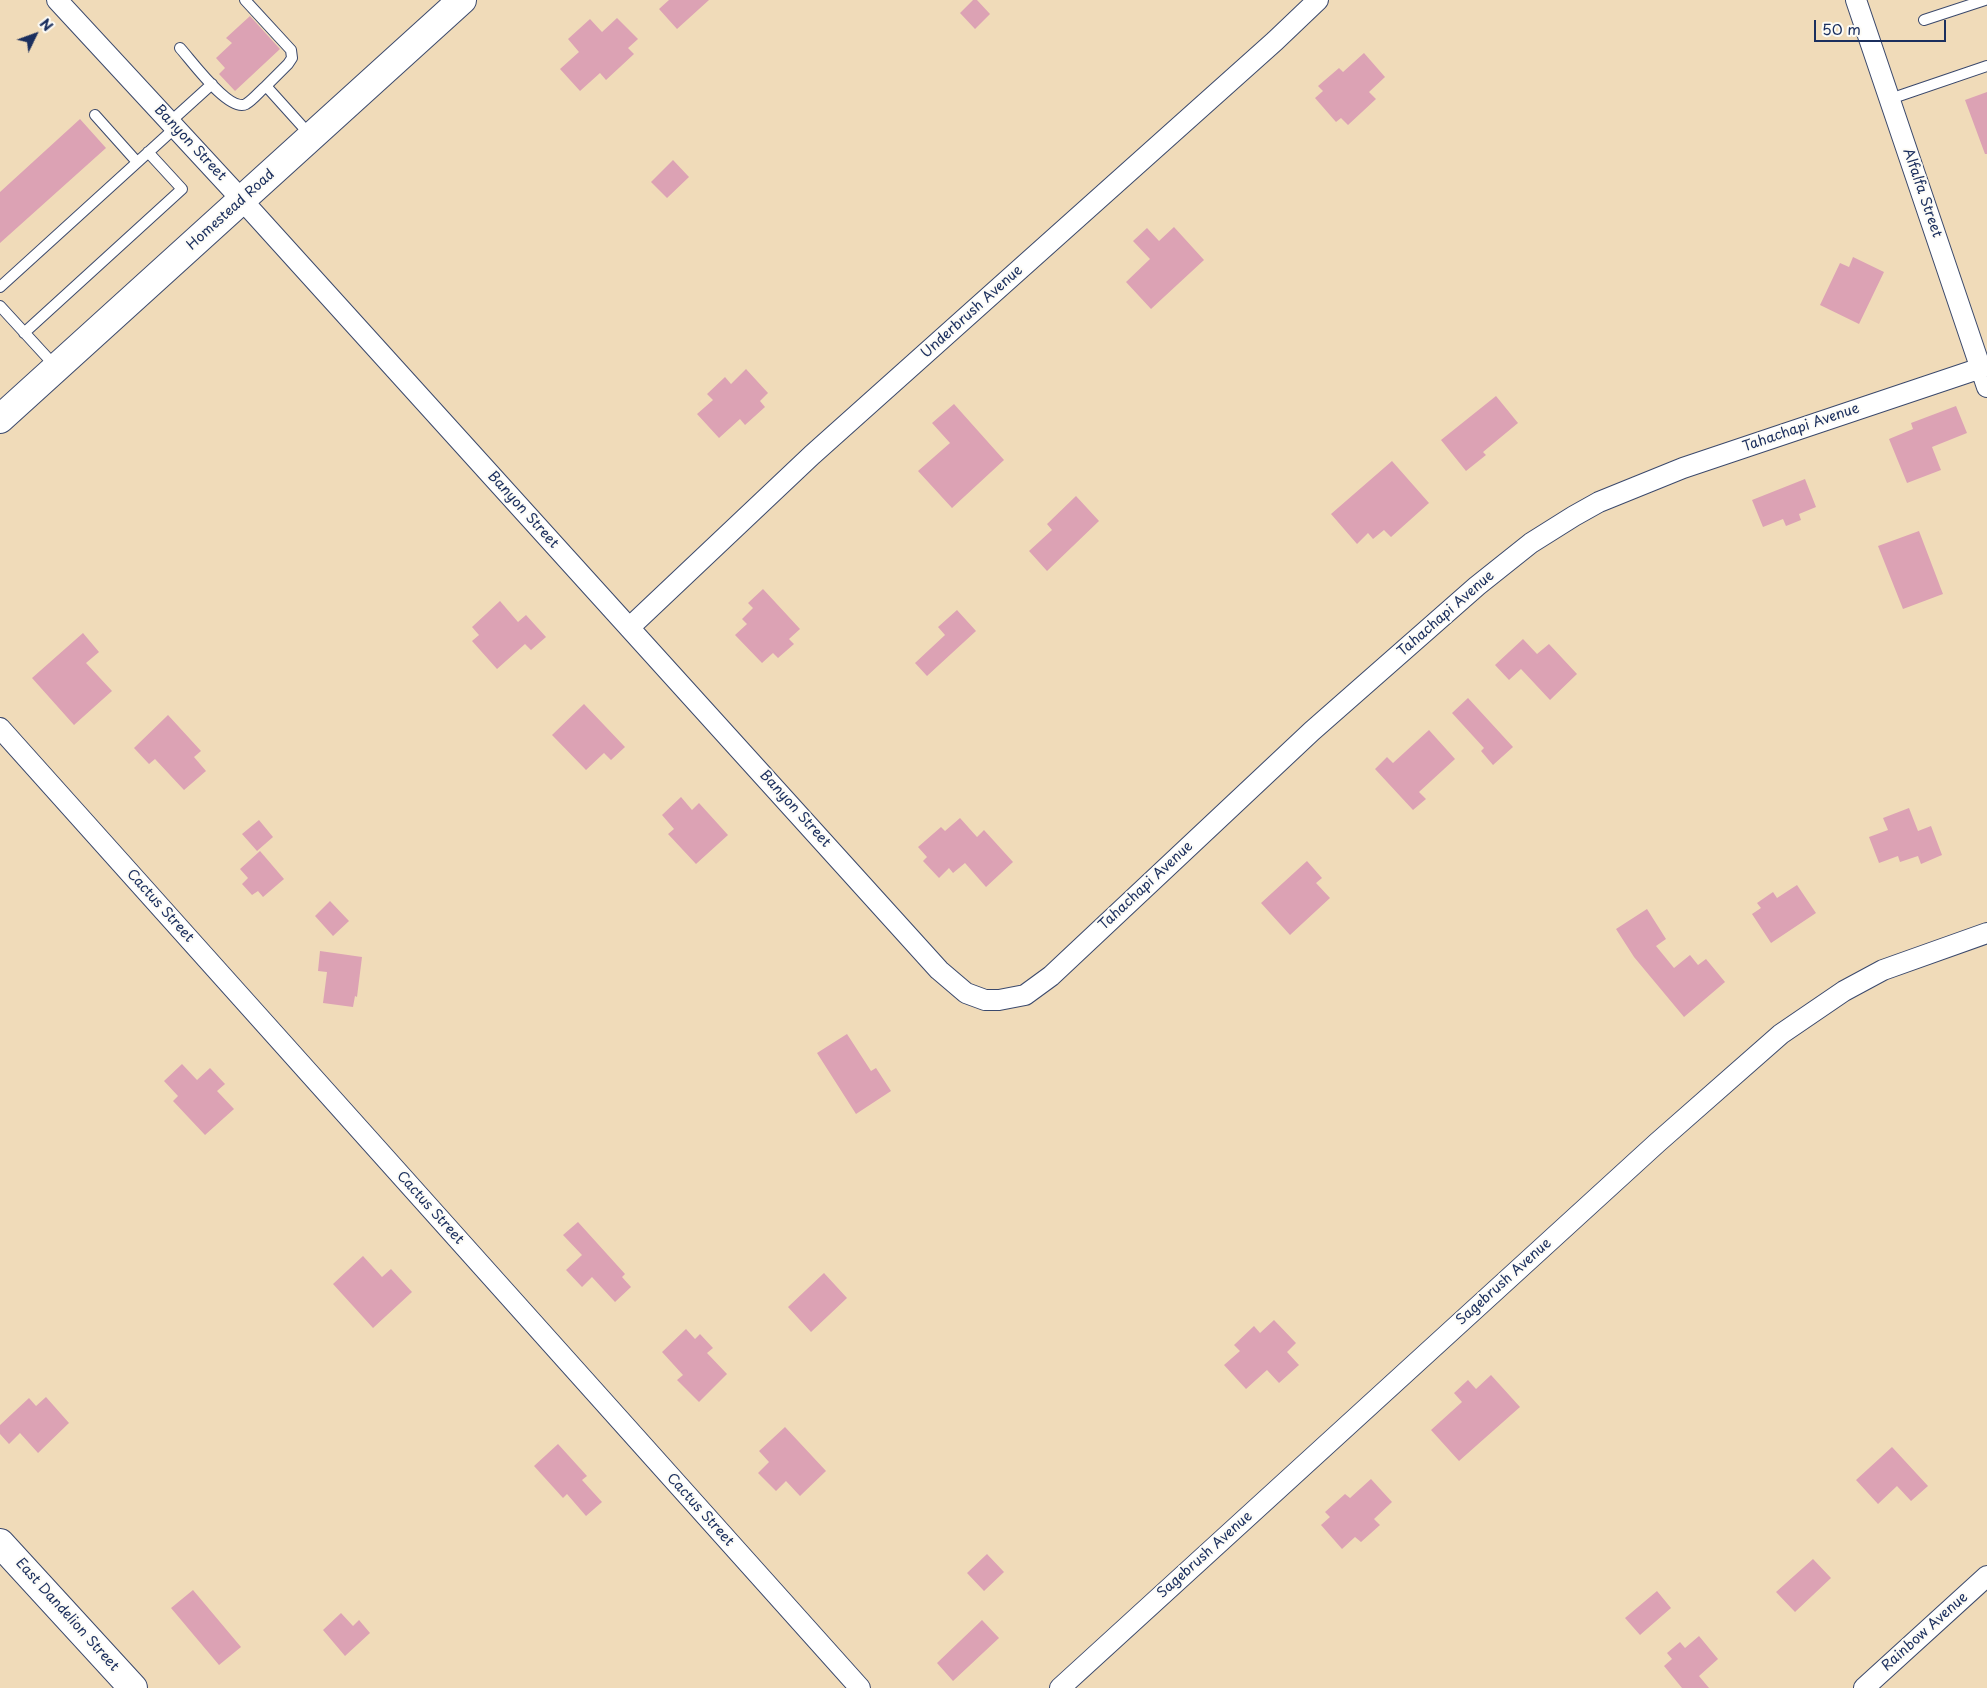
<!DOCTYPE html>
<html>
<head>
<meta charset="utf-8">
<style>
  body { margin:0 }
  #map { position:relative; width:1987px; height:1688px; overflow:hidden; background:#f0dbb9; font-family:"Playpen Sans",sans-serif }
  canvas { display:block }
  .north { position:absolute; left:10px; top:10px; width:50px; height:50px; -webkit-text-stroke:4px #fdfcf7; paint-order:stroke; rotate:48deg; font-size:14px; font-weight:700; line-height:20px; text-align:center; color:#1b2f5e }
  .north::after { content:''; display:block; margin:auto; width:18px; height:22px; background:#1b2f5e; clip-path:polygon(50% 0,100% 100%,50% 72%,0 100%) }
  .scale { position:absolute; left:1814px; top:20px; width:132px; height:22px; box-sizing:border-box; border:2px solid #1b2f5e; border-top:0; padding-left:6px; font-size:15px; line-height:18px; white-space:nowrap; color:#1b2f5e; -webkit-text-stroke:4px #fdfcf7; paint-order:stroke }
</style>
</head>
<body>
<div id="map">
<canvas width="1987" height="1688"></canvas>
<div class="north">N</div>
<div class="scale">50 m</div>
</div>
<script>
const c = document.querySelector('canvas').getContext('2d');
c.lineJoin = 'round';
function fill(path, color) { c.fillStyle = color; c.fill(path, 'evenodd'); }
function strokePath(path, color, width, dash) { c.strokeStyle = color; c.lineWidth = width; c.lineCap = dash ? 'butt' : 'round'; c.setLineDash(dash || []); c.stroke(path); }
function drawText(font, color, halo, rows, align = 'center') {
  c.font = font + ' "Playpen Sans",sans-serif'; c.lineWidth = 4; c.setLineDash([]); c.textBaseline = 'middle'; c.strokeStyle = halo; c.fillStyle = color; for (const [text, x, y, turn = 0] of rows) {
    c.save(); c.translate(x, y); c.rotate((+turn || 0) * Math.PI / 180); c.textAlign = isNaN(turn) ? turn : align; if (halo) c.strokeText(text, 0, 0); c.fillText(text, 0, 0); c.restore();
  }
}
fill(new Path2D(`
  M669 0H709L677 29 659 9Z
  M973 0H977L990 14 975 29 960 13Z
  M250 16 280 49 235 91 219 74 225 68 216 58 232 43 226 38Z
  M617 18 638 39 628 48 634 54 606 80 600 73 580 91 560 69 579 52 568 39 590 19 602 32Z
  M1364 53 1385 77 1369 92 1376 99 1348 125 1341 118 1336 122 1315 98 1323 91 1318 86 1339 68 1343 72Z
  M1987 92V154H1985L1965 100Z
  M80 119 106 148 0 243V192Z
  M673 160 689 177 667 198 651 182Z
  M1174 227 1204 260 1151 309 1126 282 1150 259 1133 241 1147 228 1159 241Z
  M1853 257 1884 272 1859 324 1820 305 1840 263 1849 267Z
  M746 369 768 393 760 401 765 407 745 425 740 419 719 438 697 414 713 400 707 394 725 377 731 384Z
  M1496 396 1518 423 1483 452 1486 455 1466 471 1441 440Z
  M954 404 1004 460 952 508 918 471 950 443 932 423Z
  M1956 406 1967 433 1932 447 1941 470 1907 483 1889 439 1913 429 1911 423Z
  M1392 461 1429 503 1391 537 1384 530 1373 539 1368 533 1357 544 1331 514Z
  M1805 479 1816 507 1799 514 1801 520 1786 526 1783 519 1763 527 1752 500Z
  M1076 496 1099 521 1047 571 1029 551 1052 530 1047 524Z
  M1919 531 1943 594 1903 609 1878 546Z
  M763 589 800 629 789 639 794 644 778 658 773 653 762 663 735 635 747 624 742 619 753 608 748 603Z
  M500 601 518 622 526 615 546 637 531 650 525 644 497 669 472 641 479 635 472 627Z
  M957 610 976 631 927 676 915 663 945 635 938 627Z
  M83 633 99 652 86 663 112 691 74 725 32 678Z
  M1523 639 1537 654 1549 644 1577 674 1550 700 1521 669 1509 680 1495 665Z
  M1468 698 1513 747 1493 765 1481 751 1484 748 1452 713Z
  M584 704 625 747 611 760 604 753 586 770 552 735Z
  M168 715 201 751 194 757 206 771 184 790 155 759 149 764 134 748Z
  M1429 730 1455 759 1419 792 1426 799 1413 810 1375 769 1387 757 1393 763Z
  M681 797 692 810 699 803 728 835 696 864 668 834 674 829 662 815Z
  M1909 808 1918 831 1931 826 1942 855 1921 864 1918 856 1900 862 1898 856 1879 863 1869 837 1888 830 1883 818Z
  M960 818 977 837 984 830 1013 862 986 887 965 863 953 873 949 868 939 878 923 861 927 857 918 847 941 827 945 831Z
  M259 820 273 837 257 851 242 834Z
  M260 851 284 879 263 897 258 891 252 895 242 884 248 878 240 869Z
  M1307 861 1322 878 1316 883 1330 898 1290 935 1261 903Z
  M1797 885 1816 913 1771 943 1752 914 1761 908 1757 903 1773 892 1777 898Z
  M330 901 349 921 333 936 315 916Z
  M1647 909 1666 939 1656 946 1674 968 1690 955 1698 965 1706 959 1725 982 1684 1017 1634 957 1616 929Z
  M320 951 362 957 357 997 355 996 353 1007 323 1003 327 972 318 971Z
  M847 1034 871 1071 876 1068 891 1091 856 1114 817 1053Z
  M182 1064 197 1080 210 1068 225 1084 217 1091 234 1109 205 1135 173 1101 178 1096 164 1081Z
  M578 1222 625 1274 622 1277 631 1287 615 1302 592 1277 582 1287 566 1270 582 1255 563 1235Z
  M363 1256 382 1277 391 1269 412 1292 373 1328 333 1284Z
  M824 1273 847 1298 811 1332 788 1307Z
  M1274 1320 1296 1343 1287 1352 1299 1365 1279 1383 1267 1370 1246 1389 1224 1365 1240 1351 1234 1345 1254 1326 1260 1333Z
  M686 1329 695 1339 700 1334 713 1348 707 1353 727 1374 699 1402 677 1380 683 1375 662 1352Z
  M1491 1375 1520 1407 1459 1461 1431 1430 1462 1402 1454 1393 1468 1380 1476 1389Z
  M46 1397 69 1423 38 1453 20 1433 9 1444 0 1434V1425L29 1398 36 1406Z
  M785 1427 826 1471 800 1496 786 1481 776 1491 758 1473 769 1462 759 1451Z
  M558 1444 587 1476 582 1480 602 1502 586 1516 567 1494 563 1498 534 1466Z
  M1892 1447 1928 1486 1911 1501 1897 1486 1878 1504 1856 1480Z
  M1371 1479 1392 1502 1374 1519 1380 1525 1361 1542 1355 1537 1342 1549 1321 1525 1330 1517 1325 1512 1345 1494 1350 1498Z
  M987 1554 1004 1572 984 1591 967 1573Z
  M1813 1559 1831 1578 1795 1612 1776 1592Z
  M193 1590 241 1647 219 1665 171 1608Z
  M1657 1591 1671 1608 1640 1635 1625 1618Z
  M341 1613 353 1626 359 1620 370 1633 345 1656 323 1630Z
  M982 1620 999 1638 953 1681 937 1663Z
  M1699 1636 1718 1659 1699 1676 1709 1688H1682L1664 1666 1672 1659 1667 1653 1680 1642 1685 1648Z`), '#dca2b4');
const lane = new Path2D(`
  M245 0 291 50 292 58 288 64 266 86 311 136
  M1924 20 1985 0
  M180 48C191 60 229 113 246 104 253 100 260 91 266 86
  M1890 99 1987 66
  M95 115 137 162
  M170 122 212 84
  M0 287 175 128
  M0 306 56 367
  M24 333 182 189 148 152`);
const street = new Path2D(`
  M57 0 242 200 939 970 966 993 985 1000H999L1025 995 1051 976 1312 731 1477 586 1531 543 1574 516 1599 502 1683 468 1981 368
  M1856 0 1987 387
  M630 627 812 455 1275 41 1318 0
  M0 728 860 1688
  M1060 1688 1657 1143 1781 1034 1844 991 1883 970 1987 933
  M1864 1688 1987 1576`);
const secondary = new Path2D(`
  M0 419 462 0
  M0 1543 133 1688`);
strokePath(lane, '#3b496c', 12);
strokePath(street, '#3b496c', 22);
strokePath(secondary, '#3b496c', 30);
strokePath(lane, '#fff', 10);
strokePath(street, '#fff', 20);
strokePath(secondary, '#fff', 28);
drawText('14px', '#1b2f5e', '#fdfcf7', [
  ["Banyon Street",190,143,47],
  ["Alfalfa Street",1922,193,71],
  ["Homestead Road",231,210,-42],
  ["Underbrush Avenue",972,312,-42],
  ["Tahachapi Avenue",1801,428,-19],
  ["Banyon Street",523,510,48],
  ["Tahachapi Avenue",1446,614,-41],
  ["Banyon Street",795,809,48],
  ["Tahachapi Avenue",1146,886,-43],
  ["Cactus Street",160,906,48],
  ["Cactus Street",430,1208,48],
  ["Sagebrush Avenue",1504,1282,-42],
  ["Cactus Street",700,1510,48],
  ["Sagebrush Avenue",1205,1555,-42],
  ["East Dandelion Street",67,1615,48],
  ["Rainbow Avenue",1925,1632,-42]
]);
</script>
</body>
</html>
